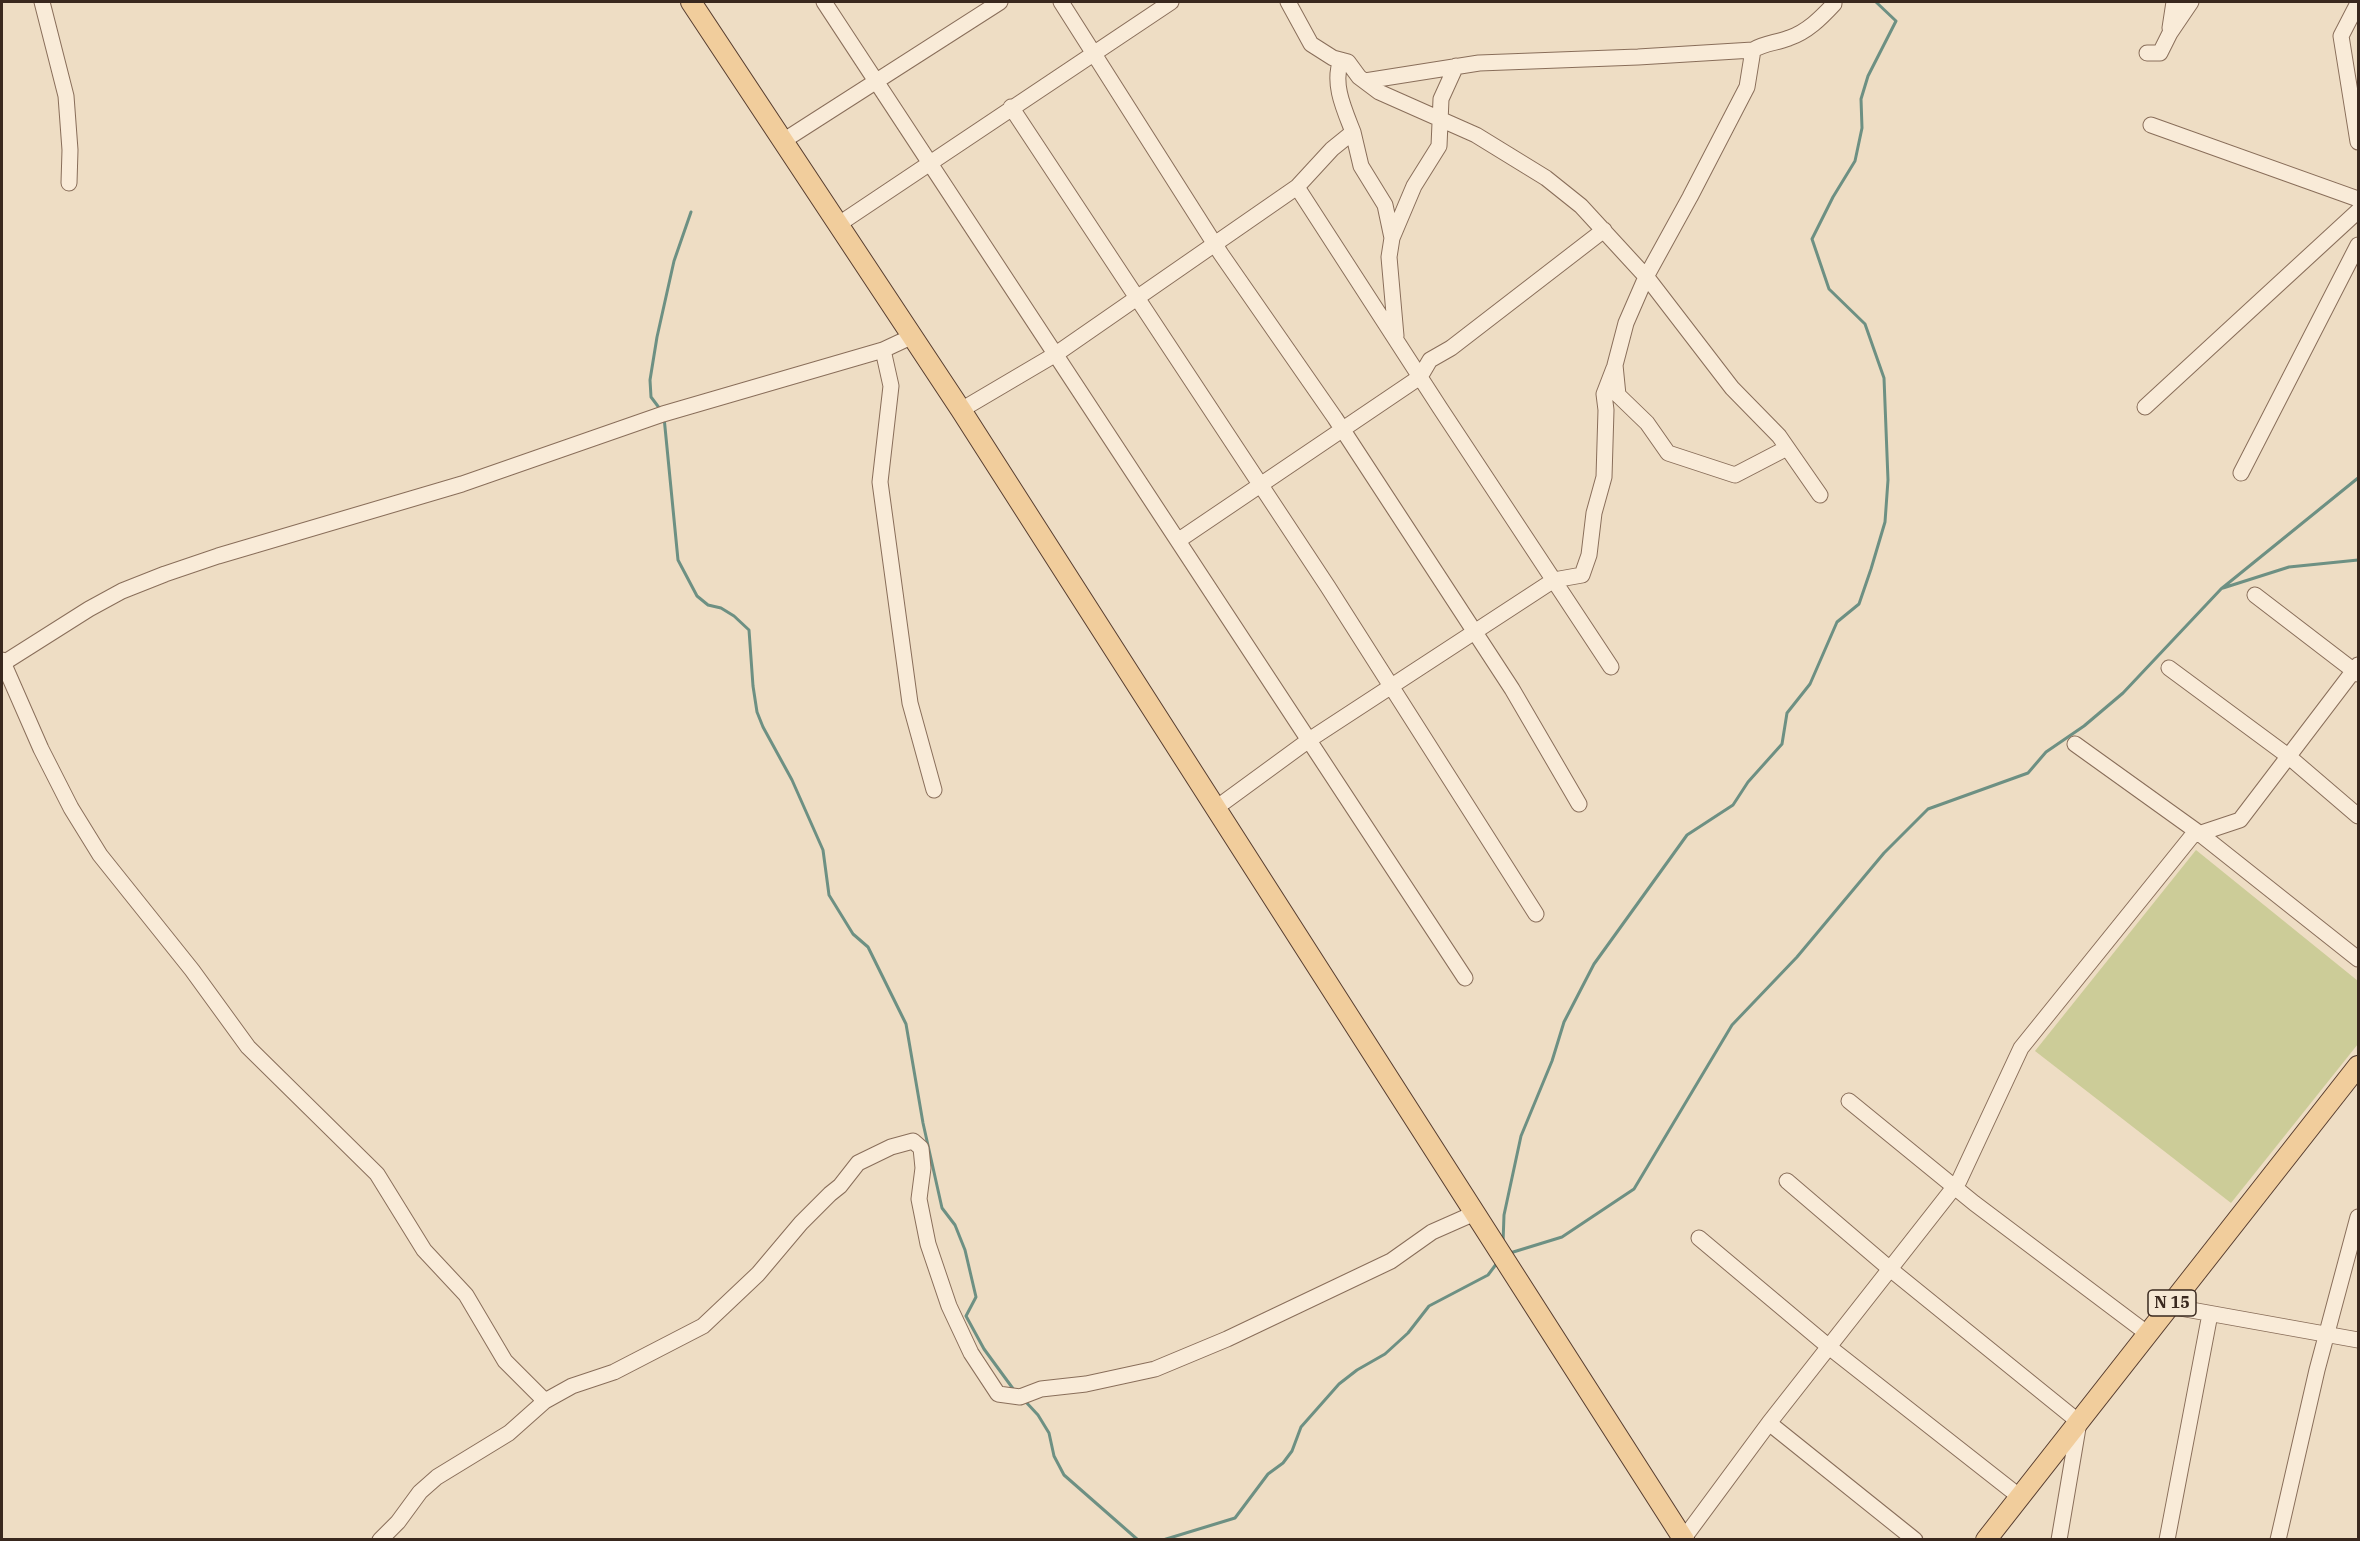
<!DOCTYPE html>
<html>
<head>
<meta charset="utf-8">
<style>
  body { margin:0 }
  #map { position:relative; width:2360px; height:1541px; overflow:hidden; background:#eeddc4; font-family:"IBM Plex Serif",serif }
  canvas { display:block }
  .frame { position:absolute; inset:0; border:3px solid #39281e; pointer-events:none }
</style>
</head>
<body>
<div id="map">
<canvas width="2360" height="1541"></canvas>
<div class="frame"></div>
</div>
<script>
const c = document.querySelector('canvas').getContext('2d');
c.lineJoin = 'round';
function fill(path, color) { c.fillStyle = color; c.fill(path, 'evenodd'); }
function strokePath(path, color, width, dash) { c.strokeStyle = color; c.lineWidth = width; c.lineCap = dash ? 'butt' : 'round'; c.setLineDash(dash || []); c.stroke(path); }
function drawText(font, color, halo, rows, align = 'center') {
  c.font = font + ' "IBM Plex Serif",serif'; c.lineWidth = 4.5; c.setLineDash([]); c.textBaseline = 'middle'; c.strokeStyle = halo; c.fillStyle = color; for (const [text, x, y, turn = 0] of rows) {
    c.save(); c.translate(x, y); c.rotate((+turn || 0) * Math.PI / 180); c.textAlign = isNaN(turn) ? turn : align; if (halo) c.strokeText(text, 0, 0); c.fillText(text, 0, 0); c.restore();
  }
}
fill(new Path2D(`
  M2196 850 2358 981V1044L2231 1203 2035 1051Z`), '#cccc98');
strokePath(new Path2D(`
  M660 409 651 397 650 380 657 337 674 261 691 212
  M664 417 678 560 697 596 708 605 721 608 734 616 749 630 753 686 757 712 763 727 792 780 823 850 829 895 853 934 868 947 906 1024 923 1123 942 1208 955 1225 965 1250 976 1297 966 1316 984 1349 1014 1390
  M2223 588 2289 567 2358 560
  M1503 1243 1504 1215 1521 1136 1552 1061 1564 1022 1594 964 1687 835 1733 805 1748 782 1782 744 1787 713 1810 684 1837 622 1859 604 1871 569 1885 522 1888 480 1884 378 1865 324 1829 289 1812 239 1833 197 1855 161 1862 128 1861 99 1868 76 1896 21 1876 2
  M1510 1253 1562 1237 1634 1189 1732 1025 1797 957 1884 853 1928 809 2028 773 2046 752 2084 726 2123 693 2221 589 2358 478
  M1025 1401 1038 1415 1049 1433 1054 1456 1064 1475 1138 1540
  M1163 1540 1235 1518 1268 1474 1283 1463 1292 1451 1301 1427 1339 1384 1357 1370 1385 1354 1408 1333 1429 1306 1488 1275 1497 1263`), '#6d9083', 3);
const minor = new Path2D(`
  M42 2 66 96 70 150 69 183
  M824 2 1465 978
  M1061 2 1221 254 1335 418 1512 689 1579 804
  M1288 2 1311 44 1333 58 1348 62 1359 77 1379 92 1476 135 1546 178 1581 206 1649 280 1732 388 1779 436 1820 495
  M2358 3 2341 36 2358 142
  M2170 28 2174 2
  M1753 50C1765 43 1776 43 1789 38 1807 32 1821 18 1834 4V2
  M2147 53H2160L2170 33 2191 2
  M1365 81 1479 63 1638 57 1753 50 1747 87 1690 197 1646 277 1626 323 1615 365 1618 395 1647 423 1668 453 1735 475 1787 448
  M1011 107 1328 587 1536 914
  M2151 125 2358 199
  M1353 132 1361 166 1385 205 1392 238 1389 257 1396 336
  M783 141 1000 2
  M1297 187 1440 408 1611 667
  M839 224 1171 2
  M1392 238 1414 186 1439 146 1441 99 1456 66
  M883 350 891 386 880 482 910 703 934 790
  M2145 407 2358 211
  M961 410 1056 354 1297 187 1332 149 1353 132C1344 109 1332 84 1341 60
  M2241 473 2358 245
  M1179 540 1420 377 1430 360 1451 348 1604 230
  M2255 595 2358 674
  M2 660 41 749 71 808 100 855 192 970 248 1047 377 1174 424 1250 466 1295 505 1361 545 1401
  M2 664 89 609 122 591 165 574 218 556 462 484 663 414 883 350 913 336
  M2169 668 2288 756 2358 816
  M2075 744 2199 833 2358 959
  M1216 808 1309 740 1554 580 1582 575 1589 555 1594 513 1604 477 1606 410 1604 394 1614 368
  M1849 1101 1974 1203 2148 1334
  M1787 1181 1890 1269 2079 1422 2059 1540
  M1699 1238 1829 1347 2020 1497
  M2169 1306 2358 1340
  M1769 1423 1915 1540
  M1684 1538 1769 1423 1959 1181 2021 1048 2192 836 2240 820 2358 665
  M380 1540 398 1522 420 1492 437 1477 509 1433 545 1401 572 1386 614 1372 703 1326 758 1274 801 1223 830 1194 840 1186 858 1163 891 1147 913 1141 921 1148 923 1168 919 1199 928 1244 949 1306 971 1353 998 1394 1020 1397 1041 1389 1086 1384 1155 1369 1227 1339 1391 1261 1432 1232 1475 1213
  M2167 1540 2210 1314
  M2278 1540 2317 1370 2358 1217`);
const major = new Path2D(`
  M691 2 961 410 1684 1540
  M1986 1540 2358 1066`);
strokePath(minor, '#896e5a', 17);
strokePath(major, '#573d2f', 22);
strokePath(minor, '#f9ebd8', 15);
strokePath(major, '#f1cd9c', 20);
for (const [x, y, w] of [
  [2172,1303,48]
]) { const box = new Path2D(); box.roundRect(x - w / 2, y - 13, w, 26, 4.5); c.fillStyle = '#f5e8d4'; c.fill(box); strokePath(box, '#39281e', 1.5); }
drawText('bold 16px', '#39281e', null, [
  ["N 15",2172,1303]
]);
</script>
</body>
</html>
